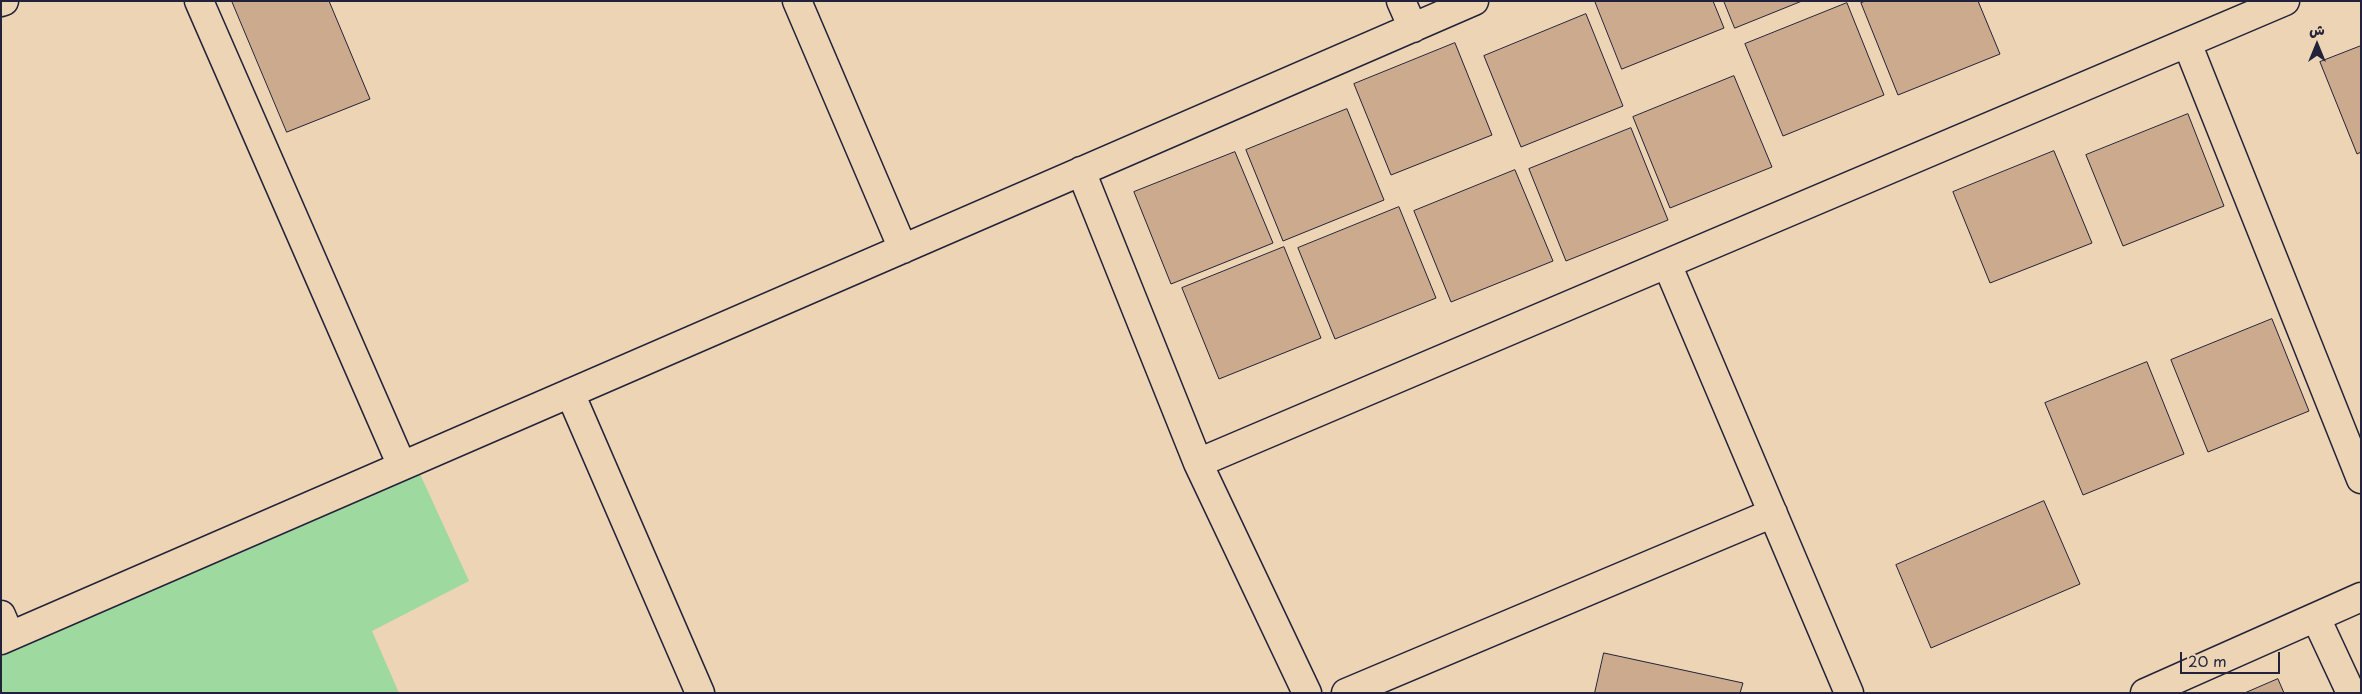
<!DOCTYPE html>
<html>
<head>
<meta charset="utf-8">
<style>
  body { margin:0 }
  #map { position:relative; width:2362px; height:694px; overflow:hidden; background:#ecd4b4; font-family:"Playpen Sans","Playpen Sans Arabic",sans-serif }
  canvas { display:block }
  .frame { position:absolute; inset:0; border:2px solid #22223b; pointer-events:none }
  .north { position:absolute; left:2292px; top:20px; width:50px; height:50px; -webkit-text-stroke:4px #ecd4b4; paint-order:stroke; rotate:0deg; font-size:14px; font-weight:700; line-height:20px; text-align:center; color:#22223b }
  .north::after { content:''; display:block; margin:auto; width:18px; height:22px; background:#22223b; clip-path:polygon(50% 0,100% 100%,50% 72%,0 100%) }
  .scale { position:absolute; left:2180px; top:652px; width:100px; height:22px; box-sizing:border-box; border:2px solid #22223b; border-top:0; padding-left:6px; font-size:15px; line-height:18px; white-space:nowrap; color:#22223b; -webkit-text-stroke:4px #ecd4b4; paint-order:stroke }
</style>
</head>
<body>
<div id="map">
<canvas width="2362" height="694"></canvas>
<div class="frame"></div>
<div class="north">ش</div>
<div class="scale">20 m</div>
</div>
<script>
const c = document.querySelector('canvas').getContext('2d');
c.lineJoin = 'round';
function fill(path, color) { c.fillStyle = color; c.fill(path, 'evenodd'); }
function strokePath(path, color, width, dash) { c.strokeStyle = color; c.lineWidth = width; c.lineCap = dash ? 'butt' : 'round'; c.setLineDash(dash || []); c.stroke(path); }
fill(new Path2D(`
  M414 461 469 581 372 631 399 693H1V646Z`), '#9ed99f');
const building = new Path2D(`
  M232 1H329L370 99 287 132Z
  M1595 1H1713L1724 28 1622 69Z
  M1724 1H1802L1735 28Z
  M1866 1H1978L2000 54 1898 95 1861 3Z
  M1847 3 1884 95 1783 136 1745 44Z
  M1586 14 1623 106 1521 147 1484 56Z
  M1455 43 1492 135 1391 175 1354 84Z
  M2361 46V152L2357 154 2320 62Z
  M1734 76 1772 167 1670 208 1633 117Z
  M1347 109 1384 200 1283 241 1246 150Z
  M2188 114 2224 206 2123 246 2086 155Z
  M1631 128 1668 220 1566 261 1529 169Z
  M2054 151 2092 243 1990 283 1953 192Z
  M1235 152 1273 243 1171 284 1134 192Z
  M1515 170 1553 261 1451 302 1414 211Z
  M1399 207 1436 298 1335 339 1298 248Z
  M1284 247 1321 338 1219 379 1182 288Z
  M2272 319 2309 411 2208 452 2171 360Z
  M2147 362 2184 454 2083 495 2045 403Z
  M2044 501 2080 584 1931 648 1896 565Z
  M1604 653 1743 683 1740 693H1595Z
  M2278 679 2284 693H2245Z`);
fill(building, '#ccaa8e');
strokePath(building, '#22223b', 1);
const street = new Path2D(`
  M199 1 402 466
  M797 1 903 249
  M1401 1 1413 28
  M1 2 4 1
  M2187 43 2361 479
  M1081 171 1198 463 1307 693
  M1667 264 1849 693
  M570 393 700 693
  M1198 463 2285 1
  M1 615 10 636
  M2316 618 2351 693
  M1 640 1474 1
  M1346 693 1773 513`);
const secondary = new Path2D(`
  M2145 693 2361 597`);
strokePath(street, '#22223b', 31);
strokePath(secondary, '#22223b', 31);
strokePath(street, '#ecd4b4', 28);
strokePath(secondary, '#ecd4b4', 28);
</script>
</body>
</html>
